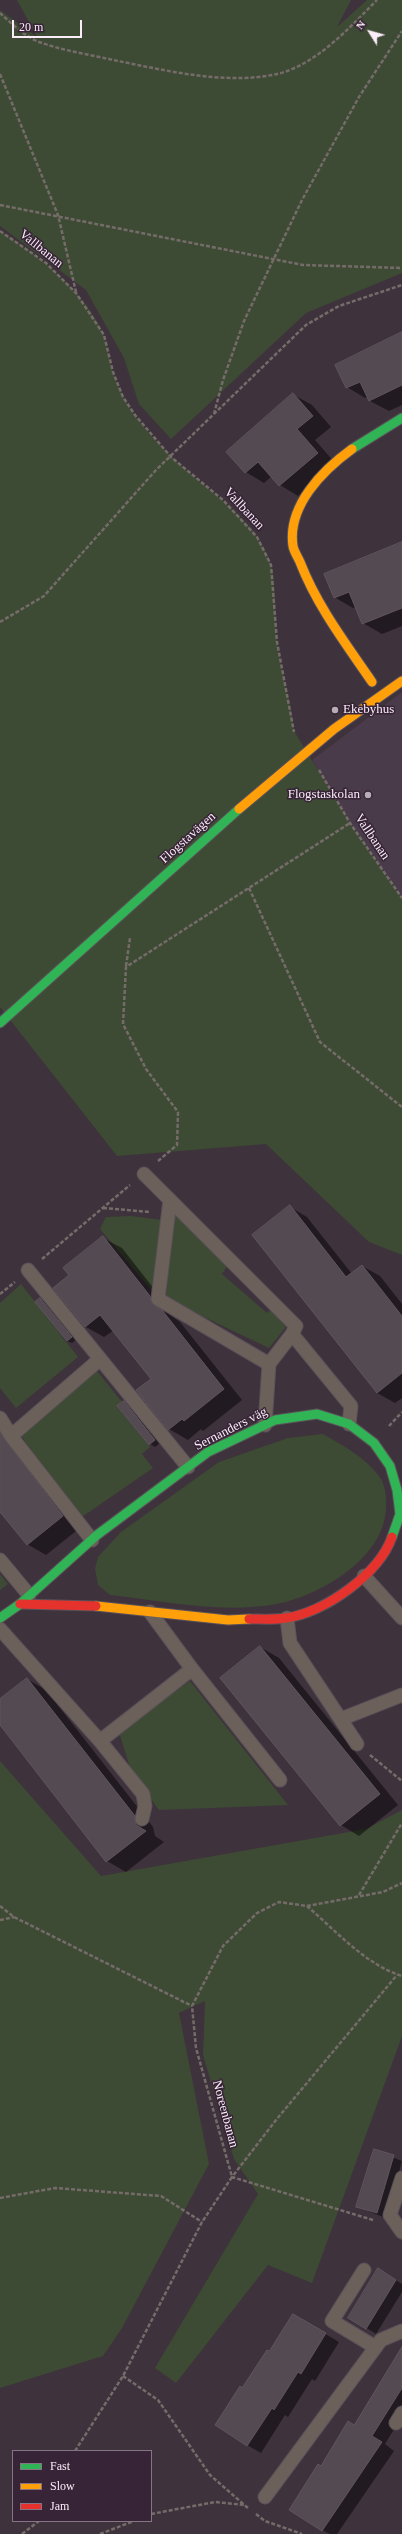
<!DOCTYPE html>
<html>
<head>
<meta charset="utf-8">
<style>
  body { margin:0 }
  #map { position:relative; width:402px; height:2534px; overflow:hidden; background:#3e323c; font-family:"Times New Roman",serif }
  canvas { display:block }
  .legend { position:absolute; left:12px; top:2450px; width:140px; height:72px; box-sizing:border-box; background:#372436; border:1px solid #857484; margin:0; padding:5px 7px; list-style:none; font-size:12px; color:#faedf9 }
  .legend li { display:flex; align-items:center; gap:8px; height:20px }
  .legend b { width:20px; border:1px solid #857484 }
  .north { position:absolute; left:350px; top:12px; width:40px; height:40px; -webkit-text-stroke:3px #372436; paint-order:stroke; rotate:307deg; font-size:11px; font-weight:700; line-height:16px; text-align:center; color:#faedf9 }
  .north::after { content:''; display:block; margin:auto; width:14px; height:18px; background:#faedf9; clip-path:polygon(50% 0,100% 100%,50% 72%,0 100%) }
  .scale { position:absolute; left:12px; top:20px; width:70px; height:18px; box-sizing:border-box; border:2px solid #faedf9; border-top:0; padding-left:5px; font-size:12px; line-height:14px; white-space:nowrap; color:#faedf9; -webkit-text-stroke:3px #372436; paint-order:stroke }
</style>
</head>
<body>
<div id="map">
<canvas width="402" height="2534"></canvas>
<ul class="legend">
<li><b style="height:5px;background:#30b455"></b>Fast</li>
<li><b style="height:5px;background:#ff9f0a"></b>Slow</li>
<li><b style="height:5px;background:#e5322d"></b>Jam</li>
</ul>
<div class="north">N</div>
<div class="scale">20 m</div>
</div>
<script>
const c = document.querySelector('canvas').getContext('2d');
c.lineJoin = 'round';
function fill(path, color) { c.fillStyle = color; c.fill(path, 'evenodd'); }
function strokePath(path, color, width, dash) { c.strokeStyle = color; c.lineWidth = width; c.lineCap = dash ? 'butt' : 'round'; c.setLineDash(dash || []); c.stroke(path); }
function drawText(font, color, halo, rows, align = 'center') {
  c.font = font + ' "Times New Roman",serif'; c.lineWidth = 3; c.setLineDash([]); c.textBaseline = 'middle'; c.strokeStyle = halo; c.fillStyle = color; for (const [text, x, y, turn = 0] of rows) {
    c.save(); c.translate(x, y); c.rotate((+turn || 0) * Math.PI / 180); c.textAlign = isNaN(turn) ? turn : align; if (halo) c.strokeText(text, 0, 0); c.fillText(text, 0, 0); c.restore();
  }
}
fill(new Path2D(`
  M402 692V898L350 823 312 760Z`), '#493b49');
fill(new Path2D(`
  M17 0H351L337 27 367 0H402V273L306 313 171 439 139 404 124 358 86 290 0 226V10L37 37Z
  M0 231C38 254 87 293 104 336 108 347 109 360 113 371 122 404 147 432 171 456 202 488 258 518 271 565 277 585 274 619 277 641 280 671 291 700 294 731L350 823 402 898V1255L369 1242 266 1144 117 1156 0 1007Z
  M173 1207 228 1265 222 1274 267 1313 271 1310 286 1327 269 1348 166 1299Z
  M131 1216 162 1220 153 1292 100 1229 106 1217Z
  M21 1284 78 1357 16 1408 0 1388V1303Z
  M97 1371 122 1402 117 1407 150 1447 142 1454 153 1468 79 1519 20 1434Z
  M323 1434C342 1445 365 1457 379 1476 385 1484 386 1494 386 1504 388 1556 321 1596 276 1604 222 1614 164 1601 110 1595L98 1585 95 1569 98 1557 121 1532 219 1462 288 1438Z
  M0 1574 8 1584 0 1590Z
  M190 1681 288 1805 159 1810 132 1774 119 1732Z
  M0 1761 101 1876 366 1829 402 1810V2036L312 2283 268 2265 176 2383 155 2368 258 2194 234 2159 203 2055 205 2001 179 2013 209 2164 122 2328 103 2356 0 2388Z`), '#3e4b34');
fill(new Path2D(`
  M402 333V405L389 411 370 401 368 397 365 398 347 387Z
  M294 395 312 405 331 427 315 440 336 464 298 496 280 485 272 476 264 483 246 472Z
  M402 544V626L382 634 363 623 356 607 353 608 334 597Z
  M290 1207 307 1217 352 1274 362 1266 380 1276 402 1304V1398L395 1403 377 1393Z
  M103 1238 122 1248 169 1308 170 1315 180 1322 242 1400 203 1431 201 1429 188 1440 169 1429 152 1379 114 1330 104 1337 86 1327 70 1275Z
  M40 1299 45 1302 76 1340 72 1343 67 1341Z
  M124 1402 129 1405 160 1443 155 1447 150 1444Z
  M0 1423 81 1527 46 1555 27 1544 0 1510Z
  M260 1647 279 1658 398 1805 359 1836 341 1825Z
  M27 1679 46 1690 153 1827 155 1836 164 1842 126 1872 107 1861 0 1723V1700Z
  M374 2150 402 2161 386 2218 357 2207Z
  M388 2275 402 2284V2292L376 2334 349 2317Z
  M293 2315 339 2342 315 2381 312 2379 288 2417 285 2415 261 2453 247 2445 243 2389Z
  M402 2372V2416L385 2444 394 2451 337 2534H330L322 2530 321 2467Z`), '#0007');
const building = new Path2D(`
  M402 332V385L369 401 360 382 346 388 335 365Z
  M293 393 313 416 297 429 318 453 279 486 258 462 245 473 226 452Z
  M402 542V608L362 624 349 592 334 598 324 574Z
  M290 1205 346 1277 362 1265 402 1316V1373L377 1393 252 1235Z
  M103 1236 150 1296 151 1303 162 1310 224 1389 184 1421 182 1419 168 1430 136 1390 151 1379 100 1315 85 1327 53 1288 69 1275 63 1268Z
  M40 1298 72 1337 67 1341 35 1302Z
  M124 1401 155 1440 149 1445 117 1406Z
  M0 1433 63 1516 27 1545 0 1512Z
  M260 1646 380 1794 340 1826 220 1678Z
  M27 1678 135 1816 136 1825 146 1831 106 1862 0 1725V1699Z
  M374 2149 394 2155 377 2213 356 2207Z
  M378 2268 396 2280 366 2329 348 2318Z
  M293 2314 326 2333 301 2374 298 2372 274 2410 272 2408 247 2446 215 2425 240 2386 242 2388 267 2350 269 2351Z
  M402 2347V2388L372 2436 382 2442 322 2531 289 2510 318 2464 321 2466 348 2421 354 2425Z`);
fill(building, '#544a52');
strokePath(building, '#60555e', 1);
const lane = new Path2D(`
  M144 1174 296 1326 292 1334 351 1406 349 1424
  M170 1200 158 1299 269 1364
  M28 1270 188 1467
  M0 1418 11 1436 92 1540
  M265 1425 269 1364 292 1334
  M11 1436 100 1359
  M0 1560 29 1595
  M364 1576 402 1618
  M287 1618 290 1643 357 1744
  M0 1629 100 1741 192 1669 150 1612
  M192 1669 280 1780
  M341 1719 402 1695
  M100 1741 143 1794 145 1806 142 1819
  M402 2178 390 2215 402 2232
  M364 2270 332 2321 375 2347
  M396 2423 402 2413
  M265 2497 381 2340 402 2331`);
const fast = new Path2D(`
  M352 449 402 418
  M0 1023 239 809
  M0 1618 20 1604 97 1535 208 1452 275 1420 317 1414 349 1424 374 1443 390 1466 397 1490 400 1514 392 1537`);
const slow = new Path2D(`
  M352 449C323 470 287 506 293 546 294 552 298 557 300 562 317 606 346 644 372 682
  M239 809 334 729 402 681
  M96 1606 228 1620 249 1619`);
const jam = new Path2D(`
  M20 1604 96 1606
  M249 1619C261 1619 274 1620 286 1618 324 1613 379 1574 392 1537`);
strokePath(lane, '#5b5159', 15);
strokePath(fast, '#5b5159', 11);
strokePath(slow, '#5b5159', 11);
strokePath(jam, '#5b5159', 11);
strokePath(new Path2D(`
  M0 13C11 23 24 36 39 42 64 51 92 55 118 61 168 71 230 86 281 73 319 62 350 27 377 0
  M0 74 58 215 76 292
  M0 205 303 265 402 268
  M0 231 46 263 76 293 104 335 113 372 123 397 135 415 171 457 223 500 257 537 271 565 277 642 294 732
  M214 414 223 380 244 321 302 200 359 97 402 31
  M0 622 44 596 156 470 306 325 339 306 402 285
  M319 770 350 823 402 898
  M249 888 320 1042 402 1107
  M126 966 130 938
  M158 1161 177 1145 178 1112 146 1069 123 1024 126 967 350 823
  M103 1208 150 1212
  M42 1259 130 1185
  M0 1294 15 1282
  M389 1426 402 1412
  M370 1755 402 1781
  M359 1895 402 1823
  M0 1906 14 1917 192 2006
  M307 1906C336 1931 366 1965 402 1976
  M0 1920 14 1917
  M0 2198 55 2188 161 2196 202 2222
  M373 2220 232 2177 276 2120 397 1975
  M123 2376 158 2400 210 2475 249 2509
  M75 2451 123 2376 202 2222 232 2177 196 2048 192 2006 223 1946 257 1913 279 1902 307 1906 383 1892 402 1883
  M151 2514 215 2502 245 2505
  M256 2514 265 2521 302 2534
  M22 2534 39 2521
  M100 2534 134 2521`), '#756c6a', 2.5, [4, 2]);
strokePath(lane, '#6c615a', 13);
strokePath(fast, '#30b455', 9);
strokePath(slow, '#ff9f0a', 9);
strokePath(jam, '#e5322d', 9);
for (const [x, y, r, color] of [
  [335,710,4,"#b8acb7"],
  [368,795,4,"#b8acb7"]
]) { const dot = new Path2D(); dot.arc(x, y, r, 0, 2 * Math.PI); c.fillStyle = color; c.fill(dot); strokePath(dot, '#372436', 1.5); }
drawText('13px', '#faedf9', '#372436', [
  ["Vallbanan",41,249,39],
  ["Vallbanan",244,509,47],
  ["Vallbanan",372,837,56],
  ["Flogstavägen",188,838,-42],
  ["Sernanders väg",231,1429,-27],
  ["Noreenbanan",225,2114,75]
]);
drawText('13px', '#faedf9', '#372436', [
  ["Ekebyhus",343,710],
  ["Flogstaskolan",360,795,"right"]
], 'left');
</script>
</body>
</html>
